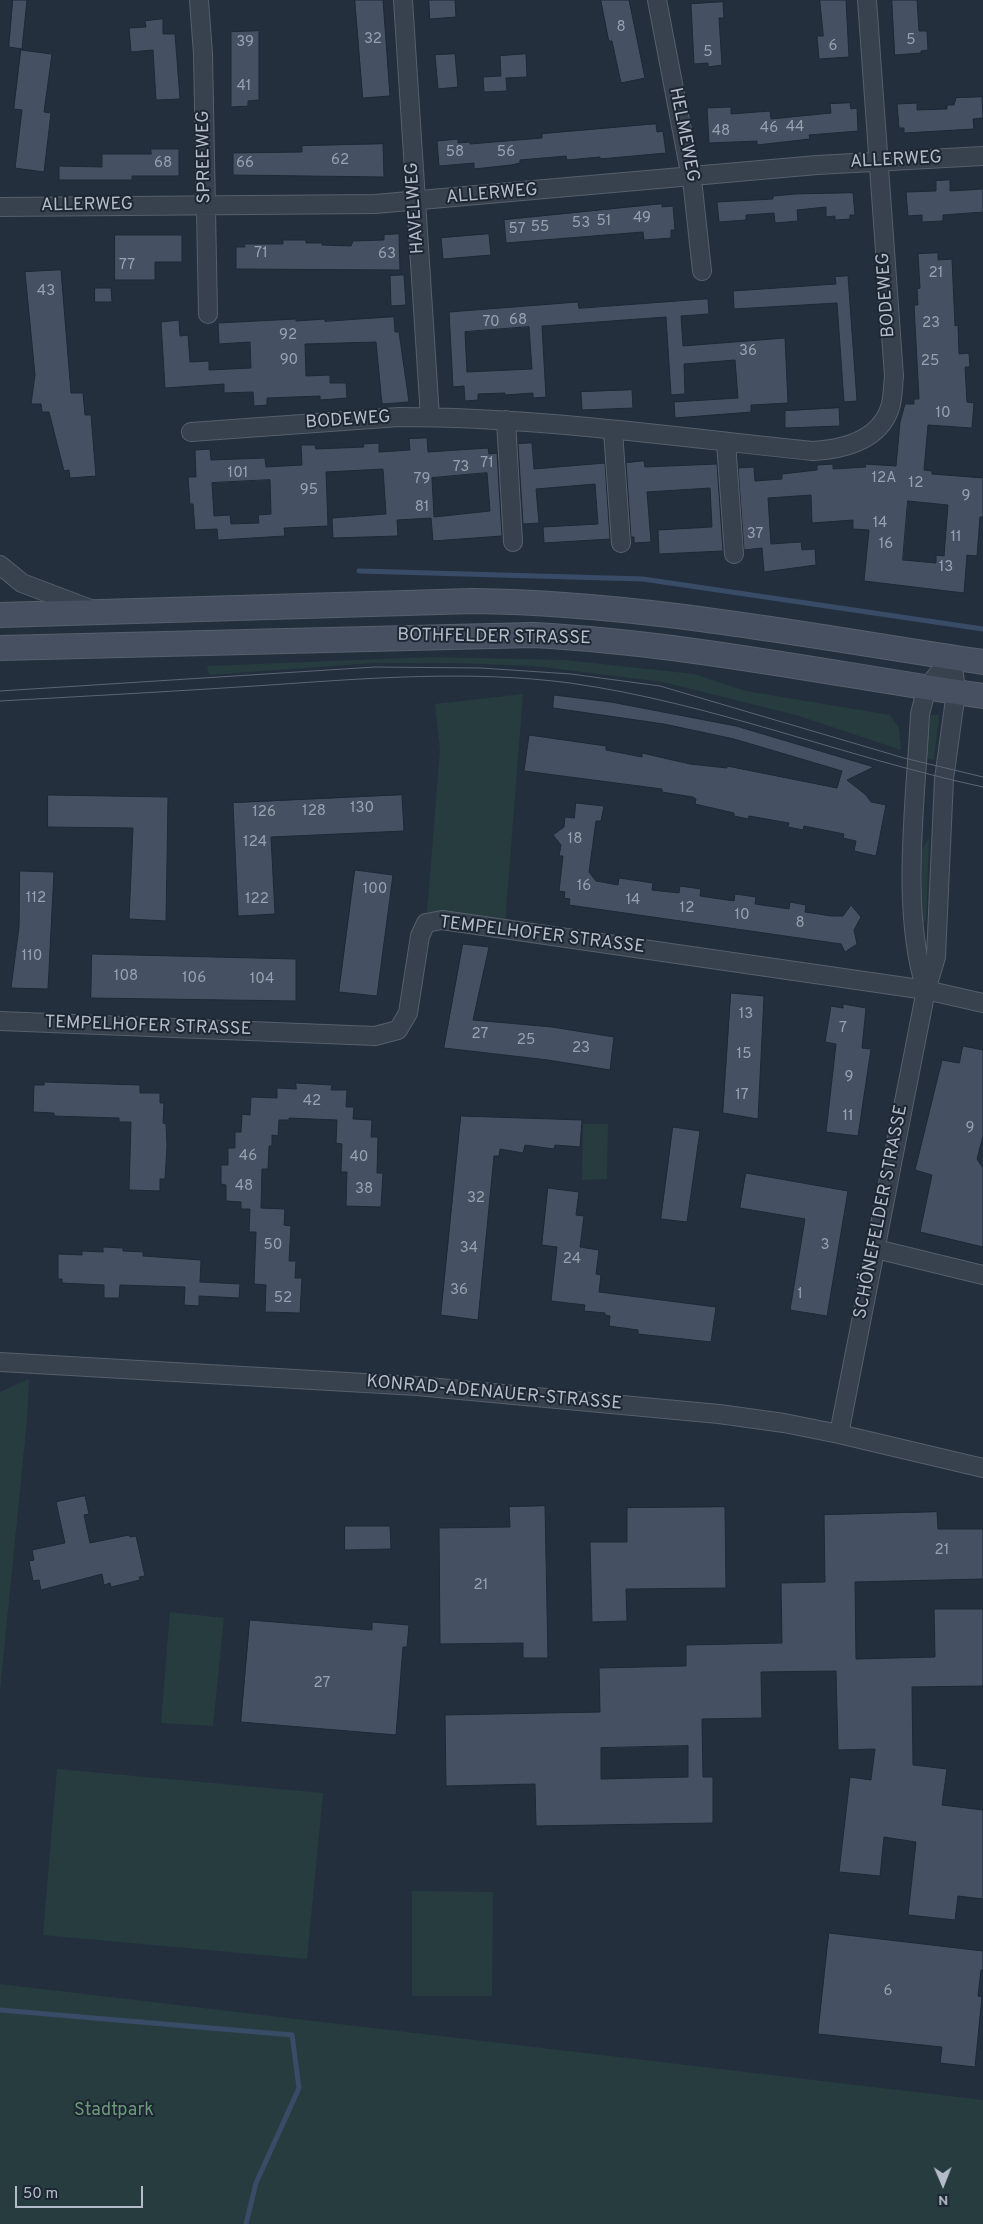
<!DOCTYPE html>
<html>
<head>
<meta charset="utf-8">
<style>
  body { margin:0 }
  #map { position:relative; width:983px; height:2224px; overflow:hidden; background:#242f3e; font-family:Overpass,sans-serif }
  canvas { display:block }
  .north { position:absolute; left:918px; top:2159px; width:50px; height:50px; -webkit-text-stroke:4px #1d2633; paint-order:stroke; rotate:179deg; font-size:14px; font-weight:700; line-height:20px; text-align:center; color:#b4bcc9 }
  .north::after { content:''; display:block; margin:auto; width:18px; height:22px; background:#b4bcc9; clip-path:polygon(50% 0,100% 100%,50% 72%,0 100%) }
  .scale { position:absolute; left:15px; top:2186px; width:128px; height:22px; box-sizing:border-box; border:2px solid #b4bcc9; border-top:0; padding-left:6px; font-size:15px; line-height:18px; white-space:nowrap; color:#b4bcc9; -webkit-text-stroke:4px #1d2633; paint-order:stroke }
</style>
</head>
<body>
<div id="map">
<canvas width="983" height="2224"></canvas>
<div class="north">N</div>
<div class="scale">50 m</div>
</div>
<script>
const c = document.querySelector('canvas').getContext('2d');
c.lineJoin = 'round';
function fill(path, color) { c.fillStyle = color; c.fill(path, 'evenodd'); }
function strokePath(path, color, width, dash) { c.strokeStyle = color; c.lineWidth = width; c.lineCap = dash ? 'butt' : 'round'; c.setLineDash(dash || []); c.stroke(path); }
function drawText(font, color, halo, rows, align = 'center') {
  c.font = font + ' Overpass,sans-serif'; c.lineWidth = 4; c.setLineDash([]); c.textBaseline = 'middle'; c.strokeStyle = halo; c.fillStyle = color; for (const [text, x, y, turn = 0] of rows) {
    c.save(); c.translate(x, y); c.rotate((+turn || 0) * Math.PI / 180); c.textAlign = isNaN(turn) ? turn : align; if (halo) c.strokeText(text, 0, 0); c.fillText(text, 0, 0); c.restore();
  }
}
fill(new Path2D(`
  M432 657 565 660 694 674 746 691 890 715 899 728 901 750 796 715 662 682 535 666 456 663H375L209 675 207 666Z
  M523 694 505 924 427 912 440 750 435 704Z
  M930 715H939L934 760 925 758Z
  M929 838 926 921 923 922 921 851Z
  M583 1124H608L607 1179 582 1180Z
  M29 1379 27 1420 0 1690V1392Z
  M170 1612 224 1618 213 1726 161 1723Z
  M57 1769 323 1793 307 1959 43 1935Z
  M412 1891 493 1892 492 1996H412Z
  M0 1984 983 2100V2224H0Z`), '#263c3f');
strokePath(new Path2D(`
  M359 571 643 579 983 629
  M0 2010 292 2035 299 2088 256 2183 246 2224`), '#394c67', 5);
const building = new Path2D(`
  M13 0H27L22 49 9 47Z
  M355 0H383L390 96 363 98Z
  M429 0H455L456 17 430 19Z
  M601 0H629L645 78 621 83 612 41H609Z
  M820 0H846L849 57 819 59 817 36H823Z
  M892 0H917L919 31H927L928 50 921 51V53L895 55Z
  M723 2 724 18H719L722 65 708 67V63L694 64 691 4Z
  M163 19V34H175L180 99 156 100 153 50 131 52 129 28 146 27 145 21Z
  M259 31V100L248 101V106L231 107V32Z
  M21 50 52 54 44 112 51 113 44 172 15 168 22 110 14 109Z
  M455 54 458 87 438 89 435 55Z
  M526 54 527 77 506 78 507 91 484 92 483 77 501 76 500 56Z
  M982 97 983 118 973 119 974 129 904 133V128H899L897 104 917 103V110L947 109V105H954L956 98Z
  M850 103 851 109 857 108 858 131 809 135 810 139 757 145V141L709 143 707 108 731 107V114L770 111 771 119 831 113 830 104Z
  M656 124 657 132 663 131 666 153 600 159V157L567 160 566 156 520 160V163L511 165 474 169V163L439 166 437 141 458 139V143L470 142V144L542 138V134Z
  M383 144 384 177 233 175V153L302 152V146Z
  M151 149H179V176H132V180H59V166L102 167V154H151Z
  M950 180V191L983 189V212L943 215V221L922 222V215L908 216 906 192 936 191V181Z
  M853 193 855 215H850V219L835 220V216L826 217V207L797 210 798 221 775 223 774 213 746 215V220L719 222 717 202 773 199V196L796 194Z
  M662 204V207L673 206 675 230H671V238L644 240 643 232 506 243 504 220Z
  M399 234 400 270 236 269V247H245L244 244H283V240H306V243H322V245L351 246 353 241 384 240V235Z
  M489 234 491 255 443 259 441 238Z
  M115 235H182V262H155V280H115Z
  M938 253V260L952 259 955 326 958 325 959 354 969 353 970 367H965L967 402 974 403 972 428 928 425 924 470 932 471V474L983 478V517H980L977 556 967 555 964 593 864 581 869 530 853 529V520L812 523 811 495 768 498 771 544 801 542 802 550 815 549 816 565 764 572 762 548 744 550 738 468 754 467 755 481 782 479V474L817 470V465L833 464V469L866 467 865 464 896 466 900 422 905 404H914V399H919L914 305H918L917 289 920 288 918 254ZM908 501 948 505 944 556 936 555V563L903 560Z
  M61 270 71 393H83L85 415H91L96 476 70 478 69 470 64 471 49 412H42L41 404H31L35 375 25 272Z
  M404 275 406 305 391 306 390 276Z
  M848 276 857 401 844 402 837 303 734 309 733 291 836 284 835 277Z
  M95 288H111L112 302H95Z
  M708 299 709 314 681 316 683 346 785 338 788 403 751 405V412L675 418 674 402 738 398 735 360 684 364 685 394 671 395 666 317 542 326 546 397 533 398V393L505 395V393L478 394V400L465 401 464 386 453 387 449 312 578 302 579 308ZM529 327 532 369 467 372 465 332Z
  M394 317 395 332H399L409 402 382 404 376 342 305 344 306 376 330 375V383H346L347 398 320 400V396L267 398V405L254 406 253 392 224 393V384L165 388 161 322 179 320 180 336 188 335 190 362 209 361V370L251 368 250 342 219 344 218 323 296 319V321L325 319V321Z
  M632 390 633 408 582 410 581 392Z
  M839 408 840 426 785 428V411Z
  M427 438 428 452 488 448 489 454 497 453 502 536 433 541 431 518 397 520 398 536 333 538 332 518 386 514 383 469 326 472 328 526 284 528 285 536 218 540 217 529 195 530 193 504H190L188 477H196L195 450 210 449 211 460 265 458 266 467 302 465 301 445H315L316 449 364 447 363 444 379 443V452L410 450 409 439ZM487 473 490 511 434 517 432 478ZM270 480 271 514 258 515 259 523 231 524 230 515 214 516 212 483Z
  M532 443 534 469 605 463 610 539 544 543 543 527 598 524 595 484 536 489 539 523 523 524 518 444Z
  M644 461 645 467 717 464 723 551 659 554 658 530 712 527 710 488 647 492 651 542 634 543V537H631L626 463Z
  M554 695 611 702 736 726 874 767 847 780 866 795 871 802 886 805 876 856 854 851 856 841 843 838 844 834 804 826 803 830 788 827 789 823 749 816 748 819 734 816V813L695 804 696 799 693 797 662 792V789L524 771 529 735 606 746V750L642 757V753L690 764 727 768V766L837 788 842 771 734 739 664 724 553 708Z
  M48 795 168 797 166 921 129 919 133 828 48 827Z
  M402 795 404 831 271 837 275 914 238 916 233 803Z
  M576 803 604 806 601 821H596L589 872 596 881 618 885 619 878 653 883 652 890 679 893 680 886 701 889 700 896 734 901 735 894 756 897 755 904 789 909 790 902 806 905 805 912 831 916H843L851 905 861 917 854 930 857 944 845 952 841 944 569 905 570 899 564 898 565 892 559 891 563 856H559L561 845 553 835 564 827 565 817 574 818Z
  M355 870 393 875 377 996 339 992Z
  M20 871 54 872 48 989 11 988 19 927Z
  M463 944 489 947 473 1020 552 1027 614 1037 610 1070 548 1060 444 1048Z
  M92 954 296 959V1001L91 998Z
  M731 993 764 996 758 1119 723 1113Z
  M843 1004 866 1008 862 1048 871 1049 858 1136 826 1132 836 1044 825 1042 831 1006 843 1008Z
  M963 1046 983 1050V1136L977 1159 983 1168V1247L920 1232 932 1175 915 1170 942 1060 959 1063Z
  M44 1082 140 1085V1093H160V1103H164L163 1123 166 1124 167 1146 165 1179H160V1191L129 1190 131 1122H119V1118L54 1116V1113L33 1112 34 1085H44Z
  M296 1083 332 1085 331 1090H347L346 1107H354L353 1119 372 1120 371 1137H378L377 1173H383L381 1207 346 1206 347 1172H341L342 1144 336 1143 337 1120 289 1118V1120H279L278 1136 272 1135V1146H269L268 1169H262L261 1208 285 1209 284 1225 291 1226 289 1261H296L295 1278H302L300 1313 265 1312 266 1285 254 1284 256 1232H249L250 1209H241V1202L226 1201V1185L221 1184V1165H228V1148H235V1132H241L242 1114 250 1115 251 1097 277 1098V1088L296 1089Z
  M461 1116 582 1120 580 1147 555 1145 554 1149 525 1145 523 1153 500 1149 499 1156H494L478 1320 441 1315Z
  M673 1127 700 1131 687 1222 661 1219Z
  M746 1173 848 1191 827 1316 790 1310 805 1219 740 1208Z
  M548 1188 579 1192 576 1215 584 1216 580 1247 599 1250 596 1274 601 1275 599 1292 716 1307 711 1342 638 1334V1330L609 1326 610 1316 605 1315V1313L584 1311 585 1305 551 1301 557 1247 542 1245Z
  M103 1247 123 1248V1251L143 1252V1256L201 1260 200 1282 240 1284 239 1298 199 1296V1306L184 1305 185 1287 120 1285 119 1298H104V1285L62 1283V1279H58V1254L82 1255V1251L103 1252Z
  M85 1496 89 1514 84 1515 90 1543 129 1535 130 1537 136 1536 145 1576 139 1577 140 1580 111 1587 110 1583 104 1585 102 1574 41 1590 39 1580 33 1581 29 1561 34 1560 32 1550 65 1543 56 1502Z
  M545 1506 548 1658H523V1643L440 1644 439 1528 510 1527 509 1507Z
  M725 1507 726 1588 626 1589 627 1621 592 1622 590 1542H627V1508Z
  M937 1512 938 1529H983V1579L855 1582 856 1659 935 1657 934 1609H983V1686L912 1687 913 1765 947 1769 942 1805 983 1810V1899L958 1896 955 1920 908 1915 916 1842 884 1837 880 1876 839 1872 850 1777 871 1780 875 1749 838 1750 836 1671 761 1672 762 1718 702 1719 703 1777H713V1823L536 1826 535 1784 446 1786 445 1715 600 1712 599 1668 686 1666V1645L782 1643 781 1583 825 1582 824 1515ZM688 1746V1777L601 1779V1748Z
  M345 1526H390L391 1549 345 1550Z
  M250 1620 372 1630V1622L409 1625 407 1647H403L396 1735 241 1722Z
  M829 1933 983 1951V1970H981L978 1996 982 1997 975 2067 940 2063 942 2047 818 2034Z`);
fill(building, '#455162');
strokePath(building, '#1f2835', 1);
const street = new Path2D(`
  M199 0 203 54 208 314
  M403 0 430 417
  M657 0 693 188 702 271
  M0 207 375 204 817 165 983 156
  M506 420 513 542
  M613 431 621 543
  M191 432 399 417C537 417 676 437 813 451 845 449 882 440 891 404 893 395 893 385 894 376L867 0
  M726 442 734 554
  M0 565 22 583 88 608
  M926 990C900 908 916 800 920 714L927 687 952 658
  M0 1021 375 1036 398 1030 408 1013 420 936 426 923 442 920 926 990 983 1003
  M876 1249 983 1275
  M0 1362 417 1386 719 1414 784 1423 839 1434 983 1468
  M839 1434 926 990 936 957 944 779 956 692 952 658`);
const secondary = new Path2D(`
  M0 615 473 601C644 603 814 637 983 662
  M0 648 533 635C684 643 833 674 983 696`);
strokePath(street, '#565f6c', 20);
strokePath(secondary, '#565f6c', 26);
strokePath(street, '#38414e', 18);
strokePath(secondary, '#465061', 24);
strokePath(new Path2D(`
  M0 691 375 667 481 668 571 674 660 686 904 758 983 777
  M0 701C90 696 180 691 270 685 370 678 471 670 570 683 712 703 844 757 983 787`), '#5a6575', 1);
drawText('15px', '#98a1af', null, [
  ["8",621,28],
  ["32",373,40],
  ["5",911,41],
  ["39",245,43],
  ["6",833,47],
  ["5",708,53],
  ["41",244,87],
  ["44",795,128],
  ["46",769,129],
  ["48",721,132],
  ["58",455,153],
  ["56",506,153],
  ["62",340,161],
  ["68",163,164],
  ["66",245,164],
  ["49",642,219],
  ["51",604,222],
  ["53",581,224],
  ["55",540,228],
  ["57",517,230],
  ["71",261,254],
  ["63",387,255],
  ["77",127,266],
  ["21",936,274],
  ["43",46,292],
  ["68",518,321],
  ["70",491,323],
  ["23",931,324],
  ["92",288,336],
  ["36",748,352],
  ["90",289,361],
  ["25",930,362],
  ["10",943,414],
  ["71",487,464],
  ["73",461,468],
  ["101",238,474],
  ["12A",884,479],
  ["79",422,480],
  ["12",916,484],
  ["95",309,491],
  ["9",966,497],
  ["81",422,508],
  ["14",880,524],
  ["37",755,535],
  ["11",956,538],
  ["16",886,545],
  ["13",946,568],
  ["130",362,809],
  ["128",314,812],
  ["126",264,813],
  ["18",575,840],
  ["124",255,843],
  ["16",584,887],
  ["100",375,890],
  ["112",36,899],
  ["122",257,900],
  ["14",633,901],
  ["12",687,909],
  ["10",742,916],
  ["8",800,924],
  ["110",32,957],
  ["108",126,977],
  ["106",194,979],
  ["104",262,980],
  ["13",746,1015],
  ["7",843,1029],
  ["27",480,1035],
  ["25",526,1041],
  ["23",581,1049],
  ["15",744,1055],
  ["9",849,1078],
  ["17",742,1096],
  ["42",312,1102],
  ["11",848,1117],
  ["9",970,1129],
  ["46",248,1157],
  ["40",359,1158],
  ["48",244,1187],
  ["38",364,1190],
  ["32",476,1199],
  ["50",273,1246],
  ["3",825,1246],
  ["34",469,1249],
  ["24",572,1260],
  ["36",459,1291],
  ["1",800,1295],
  ["52",283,1299],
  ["21",942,1551],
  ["21",481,1586],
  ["27",322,1684],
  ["6",888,1992]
]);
drawText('18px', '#b4bcc9', '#1d2633', [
  ["HELMEWEG",683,135,79],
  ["SPREEWEG",205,157,-91],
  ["ALLERWEG",896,161,-3],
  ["ALLERWEG",492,195,-5],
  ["ALLERWEG",87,206,-1],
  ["HAVELWEG",416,208,-94],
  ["BODEWEG",887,295,-94],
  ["BODEWEG",348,421,-4],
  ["BOTHFELDER STRASSE",494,638,1],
  ["TEMPELHOFER STRASSE",542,936,7],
  ["TEMPELHOFER STRASSE",148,1027,2],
  ["SCHÖNEFELDER STRASSE",882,1212,-79],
  ["KONRAD-ADENAUER-STRASSE",494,1394,5]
]);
drawText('18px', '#6b9a76', '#1d2633', [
  ["Stadtpark",114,2111]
]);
</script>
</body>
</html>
